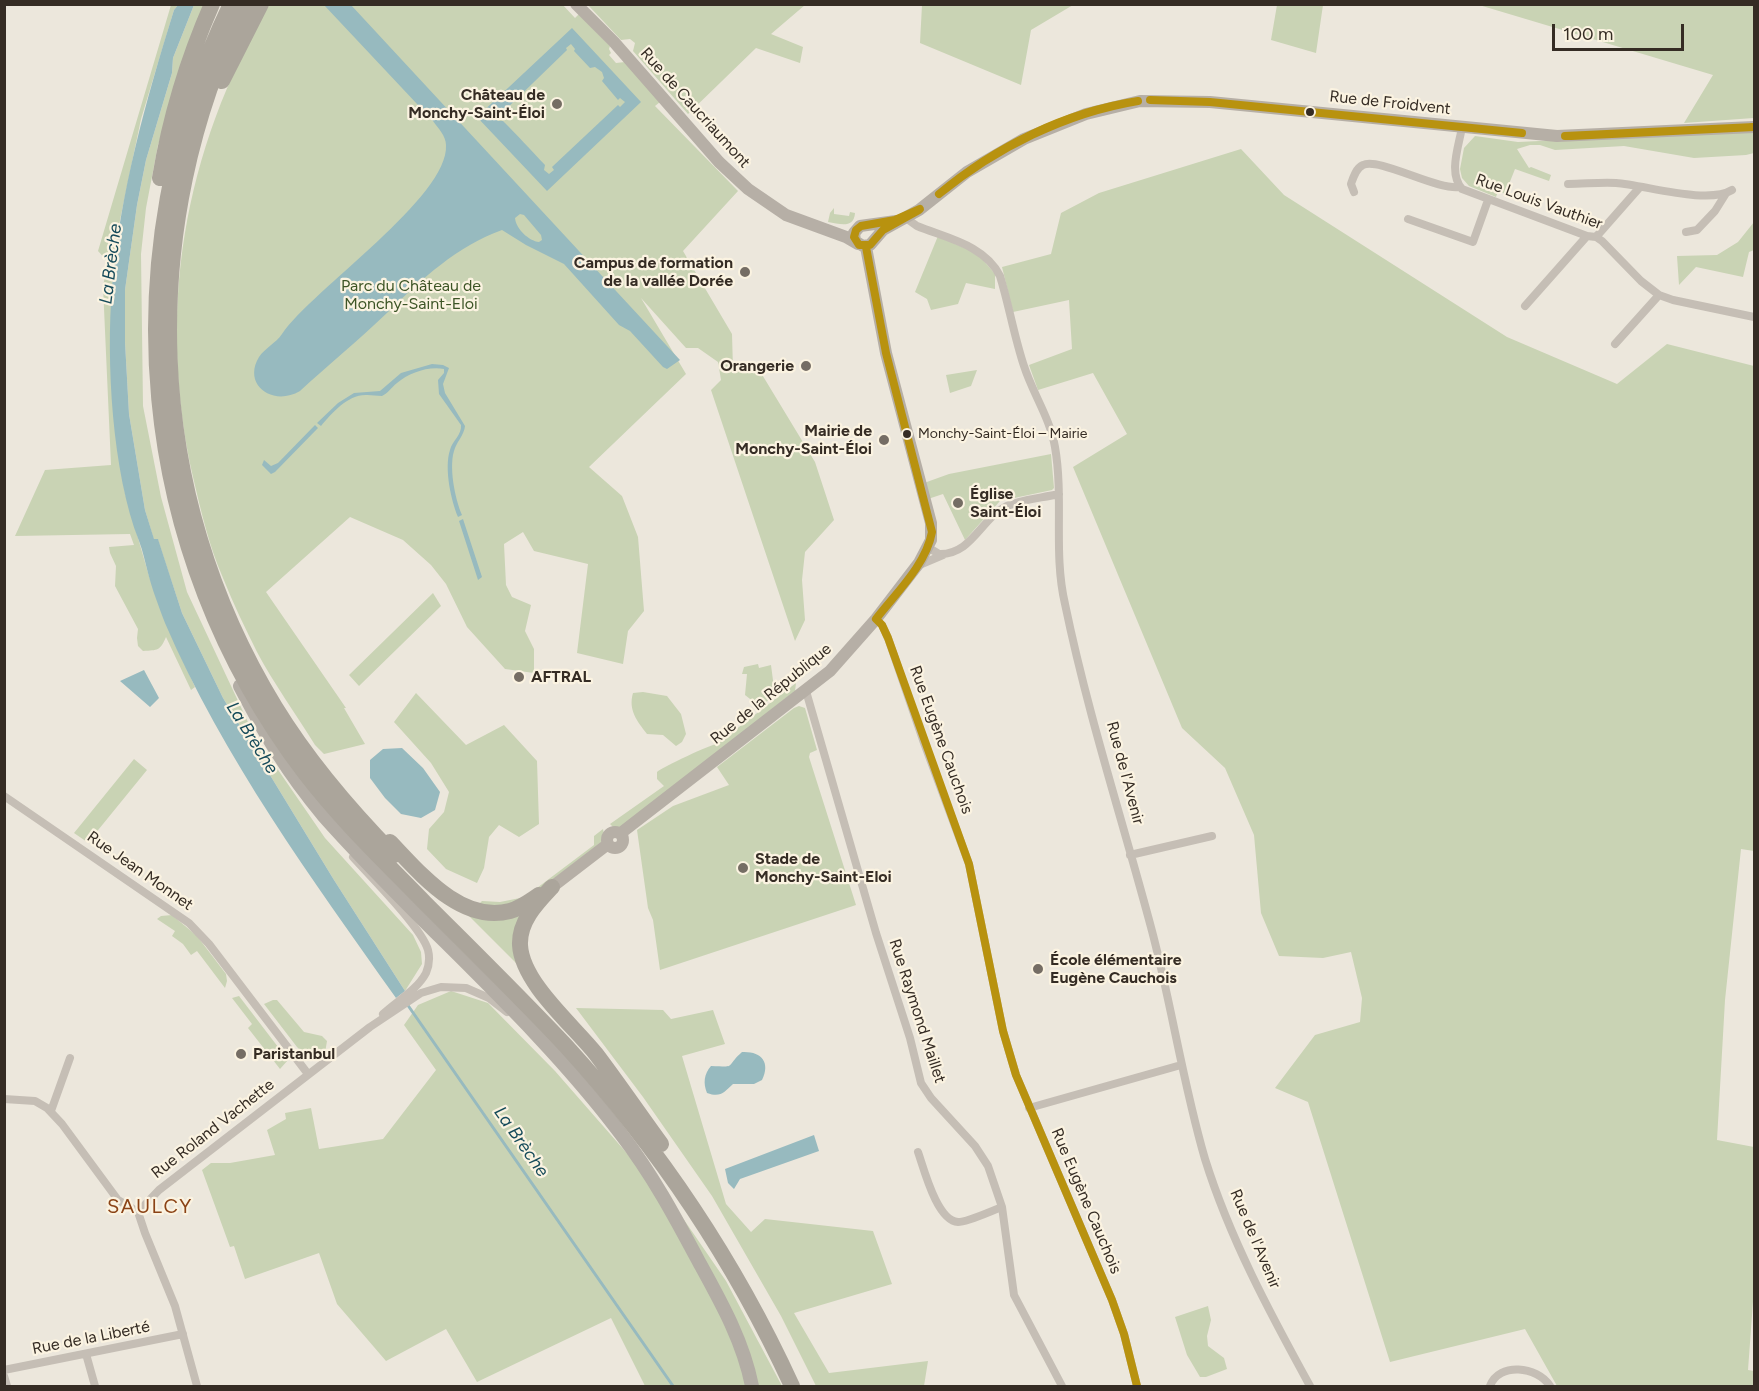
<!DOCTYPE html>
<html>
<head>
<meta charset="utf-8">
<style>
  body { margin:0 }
  #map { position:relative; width:1759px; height:1391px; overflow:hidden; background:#ece7dc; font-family:Figtree,sans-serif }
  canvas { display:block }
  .frame { position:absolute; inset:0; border:6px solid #352c24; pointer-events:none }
  .scale { position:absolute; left:1552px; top:24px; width:132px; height:27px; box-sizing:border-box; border:3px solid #352c24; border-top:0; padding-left:8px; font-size:18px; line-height:21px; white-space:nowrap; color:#352c24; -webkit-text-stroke:4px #fbf3e1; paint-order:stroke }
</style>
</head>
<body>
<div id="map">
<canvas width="1759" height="1391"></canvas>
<div class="frame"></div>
<div class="scale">100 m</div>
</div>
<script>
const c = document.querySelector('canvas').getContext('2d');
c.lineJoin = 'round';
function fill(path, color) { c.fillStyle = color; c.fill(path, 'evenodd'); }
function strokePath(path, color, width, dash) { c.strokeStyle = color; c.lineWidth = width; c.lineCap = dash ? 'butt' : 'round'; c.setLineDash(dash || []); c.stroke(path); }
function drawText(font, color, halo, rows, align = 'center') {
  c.font = font + ' Figtree,sans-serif'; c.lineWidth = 4.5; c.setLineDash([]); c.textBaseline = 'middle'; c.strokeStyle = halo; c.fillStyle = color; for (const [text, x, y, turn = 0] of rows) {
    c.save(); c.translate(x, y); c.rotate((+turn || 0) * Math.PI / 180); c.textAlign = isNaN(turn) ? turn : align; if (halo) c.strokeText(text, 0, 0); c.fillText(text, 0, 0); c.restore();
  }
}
fill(new Path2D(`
  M562 4 575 18 579 14 610 46 609 49 611 53 609 55 616 63 625 62 660 102 655 106 738 191 683 251 732 334 733 369 755 363 815 462 834 520 805 552 802 580 805 620 795 641 711 390 721 380 718 362 698 348H686L641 298 686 374 589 467 622 496 638 537 644 611 628 631 623 664 577 653 588 564 534 551 523 532 504 544 506 585 512 597 531 605 525 631 534 649V673L505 669 467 627 446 584 431 565 403 540 350 517 266 592 346 708H344L365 744 324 754 315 745C296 714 274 684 257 652 245 628 233 603 223 578 209 546 201 511 193 477 156 312 183 151 269 5Z
  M171 5H178L174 10 141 119 119 225 112 289 116 435 125 493 149 576 165 621 195 687 191 690 166 637C160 651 158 650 143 651L138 646 137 638 138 629 115 586 116 566 110 553 109 547 134 545 130 534 15 536 45 470 111 465 103 286 108 262 98 251Z
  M194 5H205L158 145 146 208 141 254 143 406 161 497 187 592 254 735 325 838 413 935 421 952 422 964 405 991 334 880 223 698 182 613 158 540H154L145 510 129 414 125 342V290L137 205 146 160 172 73 173 58Z
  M588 5H805L771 34 803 47 800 63 756 48 688 114 633 51 635 43 630 39 621 40Z
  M922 5V4L1073 5 1031 30 1021 85 920 43Z
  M1277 5H1323L1316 53 1271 40Z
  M1479 5H1754V118L1684 123 1713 75Z
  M1754 131V153L1746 155 1694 158 1624 146 1555 150 1540 145H1530L1517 149 1529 168 1531 167 1551 175 1549 181 1515 169 1505 194 1498 191 1496 197 1469 186 1462 178 1460 169 1464 148 1475 136 1518 142Z
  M1241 149 1284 195 1507 337 1617 384 1667 344 1754 366V851L1741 849 1725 1000 1717 1140 1754 1147V1288L1748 1370 1754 1371V1386H1557L1525 1329 1390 1362 1308 1102 1275 1088 1315 1035 1360 1022 1362 998 1351 952 1323 958 1279 956 1261 913 1254 835 1225 768 1182 728 1073 467 1127 434 1093 373 1038 390 1029 365 1072 349 1069 300 1013 312 1002 267 1051 254 1061 213 1099 193Z
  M834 208V214L849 216 850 212 855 213C854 229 840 224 828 222L830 213Z
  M1754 222V250L1749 252 1743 277 1696 267 1679 285 1677 256 1717 255 1738 242Z
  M938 236 978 254 995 274V289L966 283 958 304 931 310 927 299 915 292Z
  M977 370 971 386 950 393 946 375Z
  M1051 454 1054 488 1052 490 1000 501 965 540 943 494 928 499 924 483 949 474Z
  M433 593 441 606 359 686 349 675Z
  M758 664 759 668 771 665 774 688 771 699 759 706 745 695 747 674H742L744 667Z
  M796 683 795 691 620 829 614 828 610 824 664 786 657 779V772C663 767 711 744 717 744Z
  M643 692 667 696 681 714 686 734 682 742 676 746 663 735 647 734C637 721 628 710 633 693Z
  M416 693 466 745 504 725 537 761 539 824 519 837 499 825 489 837 484 868 477 883 446 869 427 849 429 829 444 812 449 792 431 763 394 722Z
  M799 706 805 708 817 750 810 753 809 757 856 905 660 970 653 920 648 908 637 830 673 806 729 785 717 767 794 708Z
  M134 759 147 770 90 840 87 842 74 833Z
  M603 829 605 839 525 901 507 907 478 905 482 901 500 902 525 897 594 845V836Z
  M467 914 519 915 518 965Z
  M172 915 197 936 226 974 227 981 225 988 197 951 191 955 183 944 172 936 175 931 157 919 161 916Z
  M451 991 488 1003 555 1071 680 1214 726 1281 782 1386H645L611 1318 477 1382 446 1329 386 1361 337 1304 319 1253 245 1279 234 1246 230 1247 202 1170 211 1163H230L275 1155 267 1130 286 1119 285 1113 311 1108 319 1149 383 1139 436 1070 404 1025 418 1005Z
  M239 996 288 1060 280 1069 248 1028 252 1024 232 998Z
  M273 1000H277L304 1032 322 1036 327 1041 325 1053 317 1060 304 1054 297 1047 264 1004Z
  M576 1008 663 1010 671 1019 713 1010 725 1044 682 1056 726 1204 751 1232 765 1219 873 1231 892 1284 794 1313 829 1373 928 1361 924 1386H816L781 1316 712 1196 643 1097Z
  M1208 1306 1211 1320 1207 1336 1208 1346 1224 1358 1227 1369 1206 1377H1200L1187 1355 1175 1317Z`), '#c9d3b4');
fill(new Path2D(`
  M178 5H194L173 58 172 73 146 160 137 205 125 290V342L129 414 145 510 154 539H158L182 613 223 698 334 880 405 991 396 998C312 879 223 758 165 623 159 607 152 589 148 573 145 562 143 551 139 541 112 472 106 362 112 287 120 192 146 100 174 10Z
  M324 5H351L680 360 667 369 663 367 630 331 619 325 564 264 526 245 502 230C457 246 422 279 388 312 359 340 328 365 300 391 273 407 242 385 259 357 265 348 276 343 282 334 313 289 449 197 446 145 446 136 438 128 433 121ZM520 214 524 215 541 235 542 240 539 242C529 241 516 229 515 218Z
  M572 28 641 102 547 191 477 117ZM571 44 575 49 574 51 590 68 595 67 602 72 604 78 602 81 618 100 620 98 625 102 620 107 618 105 552 167 554 170 549 174 544 170 545 165C530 149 518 136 503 121H498L493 116 499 111 501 114 567 50 566 48Z
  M432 364 443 365 449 368 443 384 445 393 465 426C464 435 458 440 455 448 448 465 455 499 462 515L458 517C451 500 444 468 450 450 452 441 462 435 461 425L439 394 438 380 444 373V369C428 366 409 373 397 383 391 388 388 393 382 396 376 396 373 395 367 395 348 394 332 413 321 426L317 423 338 403 354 393 380 391 401 373Z
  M315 425 318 428 275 472 271 474 262 465 264 460 271 466 278 463Z
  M463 519 482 577 478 580 459 521Z
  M144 670 159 698 150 707 120 681Z
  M402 748 423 768 440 792 435 810 421 818 401 814 385 798 370 778V760L383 749Z
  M742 1052C761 1051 771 1062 762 1080L754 1084H733C724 1092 721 1098 707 1093 703 1083 704 1074 711 1066 738 1067 724 1068 742 1052Z
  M814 1135 819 1151 740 1179 734 1189 728 1183 725 1169Z`), '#97babf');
strokePath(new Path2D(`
  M407 1004 673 1386`), '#97babf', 3);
strokePath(new Path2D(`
  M1462 127C1459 146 1448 173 1462 189L1587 236 1596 237 1602 241 1641 281 1659 295 1673 300 1754 317
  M1568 184C1584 184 1600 182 1616 183 1645 185 1708 205 1732 190
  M1354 192 1351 184C1353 178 1356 168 1363 165 1379 157 1438 191 1460 187
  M908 216 910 221 917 226C946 238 985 245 1000 276 1009 305 1014 336 1024 366 1033 394 1050 418 1055 447 1064 499 1053 553 1065 604 1088 715 1123 822 1152 931 1172 1007 1183 1084 1205 1159 1230 1239 1270 1313 1310 1386
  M1408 219 1473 242 1488 200
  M1686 232 1697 230 1715 211 1725 195
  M1596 237 1640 187
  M1525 306 1587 236
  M1615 344 1659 295
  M929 548 939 554C972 555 981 518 1007 506 1023 499 1042 498 1059 494
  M917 566 943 555
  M876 619 882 625 888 638 923 740 969 864 1003 1031 1016 1075 1112 1300 1124 1334 1137 1386
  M806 691 876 933 910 1038 921 1083 931 1098 975 1146 988 1166 1002 1207 1014 1295 1062 1386
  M4 796 189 923 209 944 308 1074
  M1130 855 1212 836
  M353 857C371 877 422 928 428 950 430 958 429 966 426 973 417 990 397 1001 383 1014
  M4 1099 35 1101 47 1108 62 1124 118 1200 138 1212
  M1029 1108 1181 1065
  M51 1111 70 1058
  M918 1152C924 1169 937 1221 958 1222 968 1222 991 1211 1002 1207
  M138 1212 159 1190 370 1027 421 993 441 987 466 988 489 998 507 1012
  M138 1212 145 1233 175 1306 197 1386
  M86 1354 95 1386
  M4 1370 183 1334
  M4 1376 7 1386
  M1490 1386C1499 1362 1537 1366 1550 1386`), '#c5beb5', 8);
strokePath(new Path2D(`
  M576 4 614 42 719 162 748 189 786 215 846 237 858 244
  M896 221 860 226 854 233 855 241 863 246 870 245 883 230 919 210 967 172 1024 139 1086 114 1140 101 1210 102 1557 136 1754 127
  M607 840a8 8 0 1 1 16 0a8 8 0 1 1-16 0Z
  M621 833 830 671 876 619 919 563 931 540V523L886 353 866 247
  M552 887 608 844`), '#b6afa6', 12);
strokePath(new Path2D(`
  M240 686C266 736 287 772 323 815 419 924 533 1017 621 1134 652 1174 675 1217 699 1262 721 1302 743 1341 752 1386`), '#b3ada5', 14);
strokePath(new Path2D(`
  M231 4C110 254 136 551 305 773 341 820 384 861 425 903 472 950 520 997 566 1046 658 1147 735 1262 792 1386
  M245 4C135 228 144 493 275 707 308 761 350 810 394 855
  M222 81 261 4
  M160 178C170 118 187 61 212 4
  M390 842C420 873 461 924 510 911 521 908 530 901 539 895
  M552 887C537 903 519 921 520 945 522 983 573 1025 596 1054 618 1083 639 1114 661 1144`), '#aba59b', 16);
strokePath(new Path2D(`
  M1150 100 1210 102
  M1150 100 1210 102
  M1210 102 1522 133
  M1210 102 1522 133
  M1754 127 1571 136H1565Z
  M939 194C995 147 1065 112 1138 101
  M939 194C996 148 1065 113 1138 101
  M920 209 919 210 883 230 870 245H859L854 237 856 230 861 226 895 220Z
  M866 247 886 353 932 532C926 565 896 593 876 619
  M876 619 882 625 888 638 969 864 1003 1031 1016 1075 1112 1300 1124 1334 1137 1386`), '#b8920f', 8);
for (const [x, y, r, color] of [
  [557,104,6,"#756d64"],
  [1310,112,5,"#352c24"],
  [745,272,6,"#756d64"],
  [806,366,6,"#756d64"],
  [907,434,5,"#352c24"],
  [884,440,6,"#756d64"],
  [958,503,6,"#756d64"],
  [519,677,6,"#756d64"],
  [743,868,6,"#756d64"],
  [1038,969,6,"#756d64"],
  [241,1054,6,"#756d64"]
]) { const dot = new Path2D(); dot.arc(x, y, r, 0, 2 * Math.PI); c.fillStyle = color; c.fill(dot); strokePath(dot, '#fbf3e1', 2); }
drawText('14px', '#352c24', '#fbf3e1', [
  ["Monchy-Saint-Éloi – Mairie",918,434]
], 'left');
drawText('bold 16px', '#352c24', '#fbf3e1', [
  ["Château de",545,95,"right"],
  ["Monchy-Saint-Éloi",545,113,"right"],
  ["Campus de formation",733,263,"right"],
  ["de la vallée Dorée",733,281,"right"],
  ["Orangerie",794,366,"right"],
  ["Mairie de",872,431,"right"],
  ["Monchy-Saint-Éloi",872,449,"right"],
  ["Église",970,494],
  ["Saint-Éloi",970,512],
  ["AFTRAL",531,677],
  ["Stade de",755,859],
  ["Monchy-Saint-Eloi",755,877],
  ["École élémentaire",1050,960],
  ["Eugène Cauchois",1050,978],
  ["Paristanbul",253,1054]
], 'left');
drawText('16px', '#352c24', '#fbf3e1', [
  ["Rue de Froidvent",1390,103,6],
  ["Rue de Caucriaumont",695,108,48],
  ["Rue Louis Vauthier",1539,202,20],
  ["Rue de la République",771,694,-39],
  ["Rue Eugène Cauchois",941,740,70],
  ["Rue de l'Avenir",1125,773,75],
  ["Rue Jean Monnet",140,871,35],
  ["Rue Raymond Maillet",917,1011,72],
  ["Rue Roland Vachette",213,1129,-38],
  ["Rue Eugène Cauchois",1086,1201,67],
  ["Rue de l'Avenir",1255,1239,67],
  ["Rue de la Liberté",91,1338,-11]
]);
drawText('16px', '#3d5526', '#fbf3e1', [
  ["Parc du Château de",411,286],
  ["Monchy-Saint-Eloi",411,304]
]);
drawText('italic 18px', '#164b5a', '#fbf3e1', [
  ["La Brèche",111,264,-83],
  ["La Brèche",252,738,58],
  ["La Brèche",521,1142,55]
]);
c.letterSpacing = '1.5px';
drawText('20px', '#8b4316', '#fbf3e1', [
  ["SAULCY",150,1207]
]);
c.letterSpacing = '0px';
</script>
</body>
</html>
